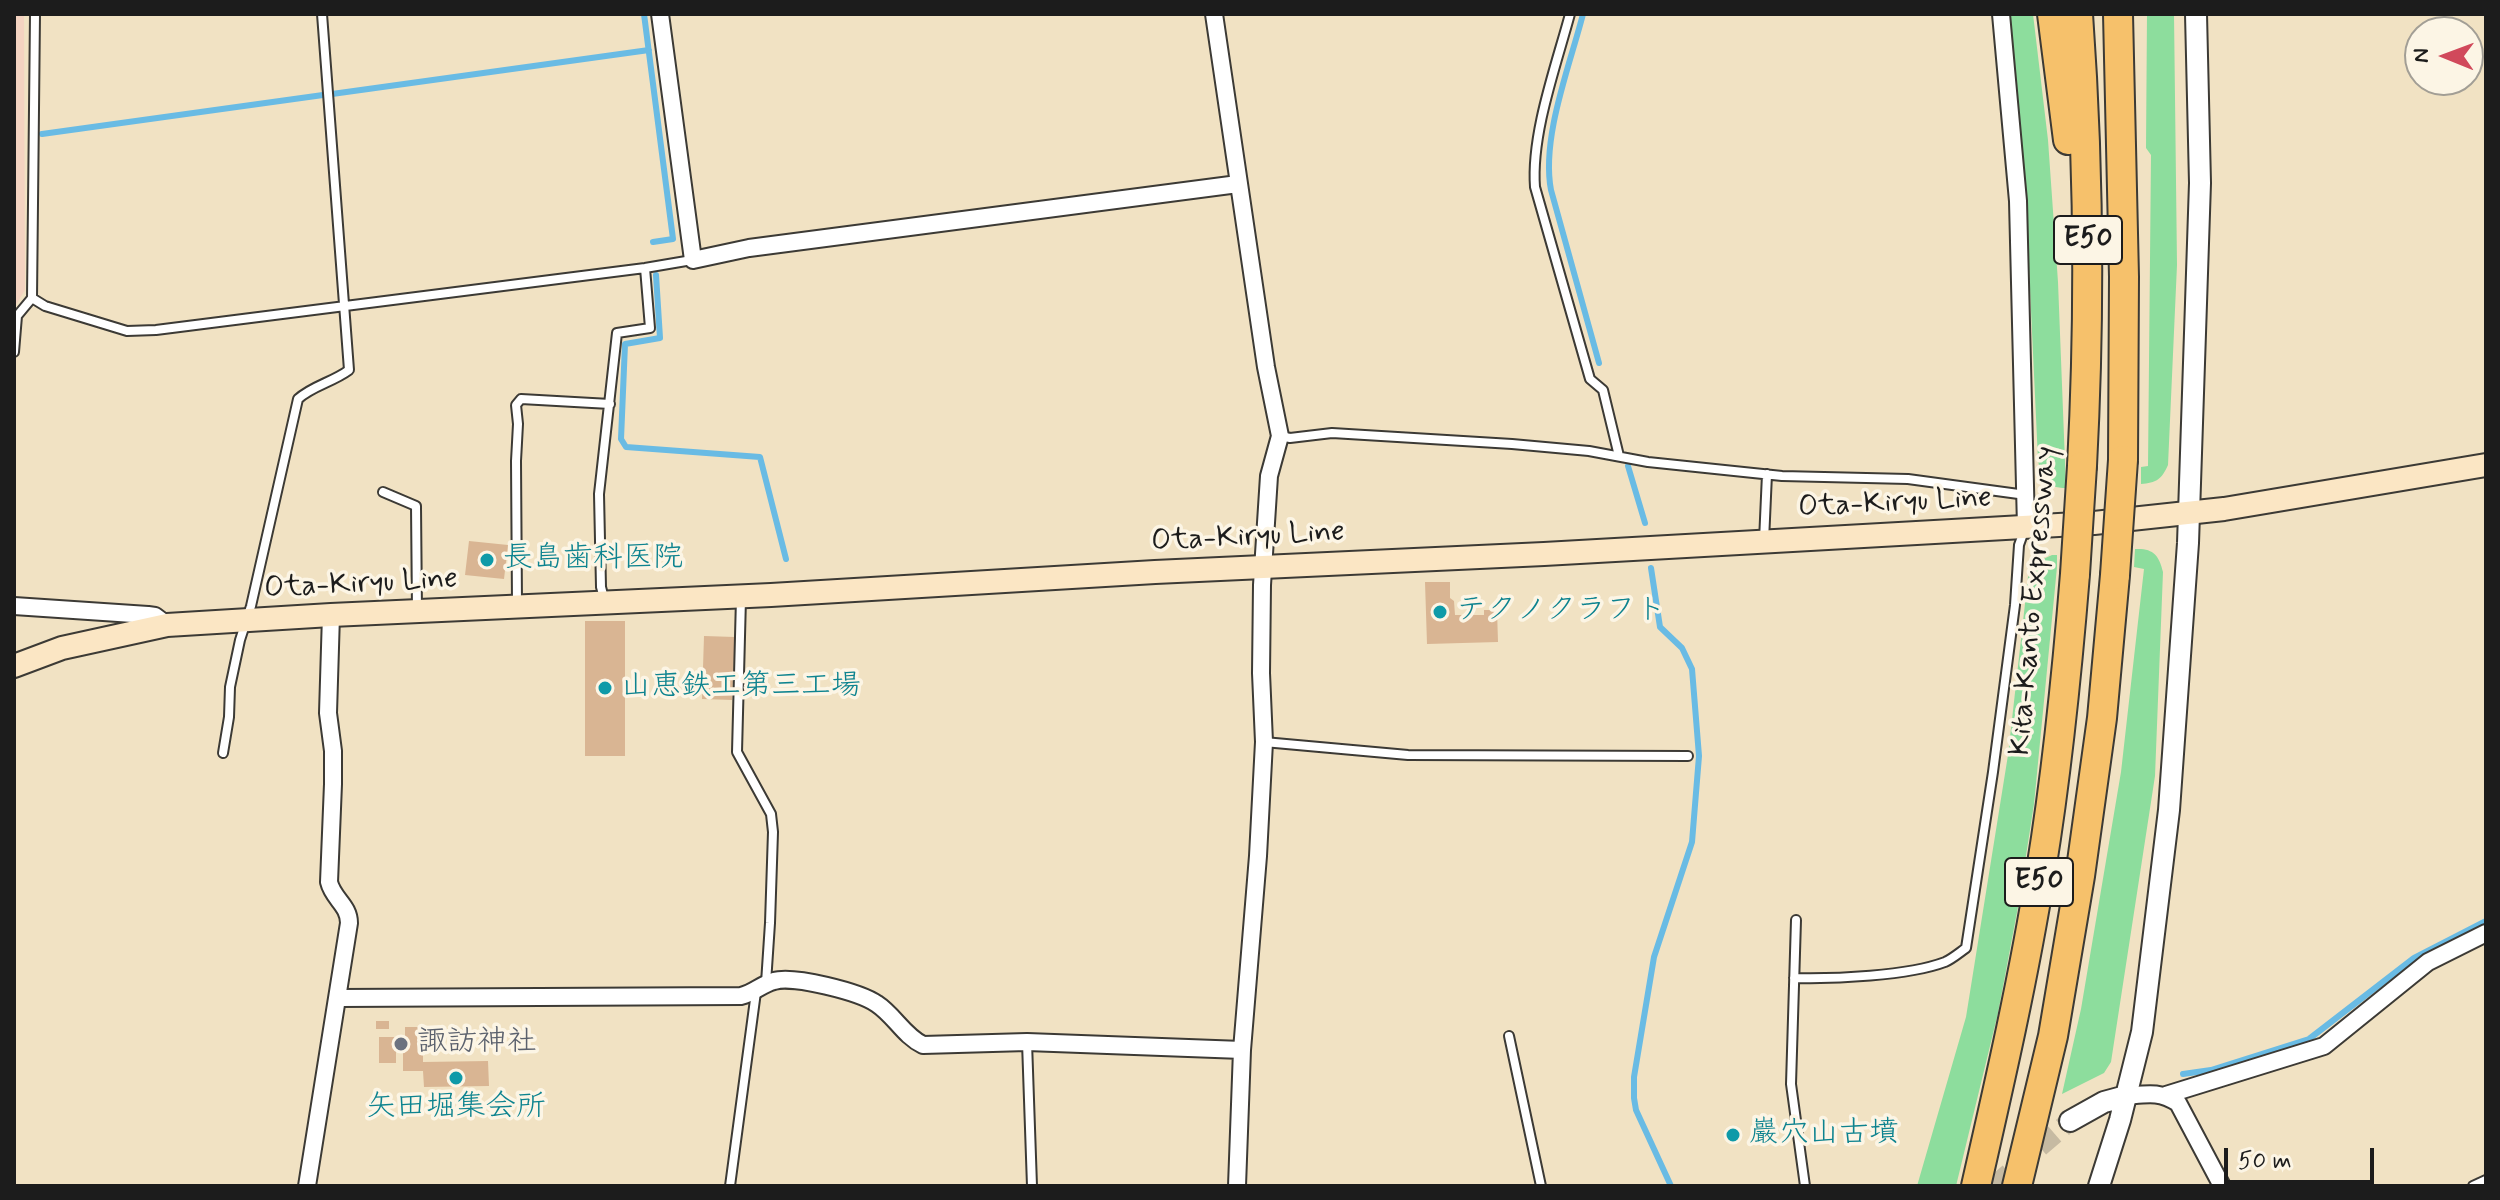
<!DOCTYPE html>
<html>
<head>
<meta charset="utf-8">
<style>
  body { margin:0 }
  #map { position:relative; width:2500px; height:1200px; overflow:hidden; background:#f1e2c3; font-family:Mynerve,sans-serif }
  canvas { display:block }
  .frame { position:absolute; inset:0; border:16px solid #1c1c1c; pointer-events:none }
  .north { position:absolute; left:2404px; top:16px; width:80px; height:80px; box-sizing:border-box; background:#fcf5e5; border:2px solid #a29e95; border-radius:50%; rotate:271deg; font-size:22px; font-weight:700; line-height:32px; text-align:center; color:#1c1c1c }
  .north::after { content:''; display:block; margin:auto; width:28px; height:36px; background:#d1495b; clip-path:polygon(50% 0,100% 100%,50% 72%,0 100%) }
  .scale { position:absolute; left:2224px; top:1148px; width:150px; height:36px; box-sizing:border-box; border:4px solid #1c1c1c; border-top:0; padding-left:10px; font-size:24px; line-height:28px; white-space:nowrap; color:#1c1c1c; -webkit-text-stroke:6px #fcf5e5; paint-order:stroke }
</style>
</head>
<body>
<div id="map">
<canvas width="2500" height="1200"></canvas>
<div class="frame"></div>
<div class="north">N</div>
<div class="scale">50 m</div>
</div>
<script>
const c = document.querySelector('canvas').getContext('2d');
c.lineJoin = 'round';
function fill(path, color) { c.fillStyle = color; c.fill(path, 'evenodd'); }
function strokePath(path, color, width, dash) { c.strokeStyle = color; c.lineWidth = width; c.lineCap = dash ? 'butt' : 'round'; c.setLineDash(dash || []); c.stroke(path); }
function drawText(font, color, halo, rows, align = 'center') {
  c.font = font + ' Mynerve,"Klee One",sans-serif'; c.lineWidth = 7; c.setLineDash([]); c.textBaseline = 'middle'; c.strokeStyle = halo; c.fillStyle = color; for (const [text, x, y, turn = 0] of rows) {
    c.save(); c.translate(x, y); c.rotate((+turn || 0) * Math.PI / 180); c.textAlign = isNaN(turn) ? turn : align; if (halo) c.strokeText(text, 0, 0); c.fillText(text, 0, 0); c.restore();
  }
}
fill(new Path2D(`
  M14 14H24L25 290 14 308Z`), '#f4d3c1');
fill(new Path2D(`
  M2008 14H2033L2048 140 2058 282 2066 488C2046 488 2041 478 2038 460L2025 182Z
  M2147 14H2174L2177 265 2168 465C2162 479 2156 483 2141 484V467L2148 466 2151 155 2146 148Z
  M2135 549C2153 548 2159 555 2163 572L2155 776 2111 1062 2104 1073 2062 1094 2081 1009 2121 772 2144 569 2134 567Z
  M2052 555H2057V567L2034 804 2018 907 1998 1013 1956 1186H1917L1966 1017 2008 755 2028 577 2041 560Z`), '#8ddd9d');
strokePath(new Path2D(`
  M644 14 673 239 653 242
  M1583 14C1570 65 1541 138 1551 190L1599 363
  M332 94 649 50
  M42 134 323 95
  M656 275 660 338 625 344 621 439 626 447 760 457 786 559
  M1628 466 1645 523
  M1651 568 1660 627 1682 648 1692 669 1699 756 1692 842 1654 957 1634 1077V1098L1636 1110 1671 1186
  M2183 1074 2211 1070 2309 1039 2414 958 2486 921`), '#69bbe4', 6);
fill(new Path2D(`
  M469 541 508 545 504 579 465 575Z
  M1425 582H1450V598L1454 601 1455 615H1484V610H1497L1498 642 1427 644Z
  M585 621H625V756H585Z
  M704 636 735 637 732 700 702 699Z
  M376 1021H389V1029H376Z
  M405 1027H423V1062L488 1061 489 1086 424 1087 423 1071H403V1050H396V1063H379V1037H405Z`), '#d9b593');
strokePath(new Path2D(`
  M1994 1186 2070 1121`), '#c6baa2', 20, [20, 10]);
const service = new Path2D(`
  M1570 14C1556 66 1531 134 1535 187L1590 379 1603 390 1619 456
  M32 298 45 306 127 331 156 330 645 268 692 260
  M14 352 17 316 32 298 35 14
  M1280 436 1290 438 1332 433 1512 444 1589 451 1648 462 1782 476 1908 479 2026 495
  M383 492 416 506 417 611
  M1764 541 1767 474
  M741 598 737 752 771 814 773 832 770 923 766 983
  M605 602 601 587 599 494 617 333 650 328 645 268
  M517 603 516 461 518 424 516 405 521 399 610 404
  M1264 742 1408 755 1688 756
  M223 753 229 717 230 687 240 640 251 606 298 399C312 386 333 382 349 370L322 14
  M1796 920 1791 1084 1805 1186
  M1794 978C1833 979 1908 976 1945 962 1952 959 1959 953 1966 948L1993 772 2015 605 2019 545 2024 531
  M1509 1036 1541 1186
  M1027 1042 1032 1186
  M730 1186 756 992
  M2473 1186 2486 1180`);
const minor = new Path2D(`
  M660 14 693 260 749 248 1238 184
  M1214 14 1266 367 1280 436 1269 476 1262 585 1261 673 1264 742 1258 856 1242 1050 1237 1186
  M2001 14 2018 201 2026 527
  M14 606 148 615 155 616 167 625
  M339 998 741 996C754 993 762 984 774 981 793 975 860 992 877 1004 894 1015 904 1036 923 1045L1027 1042 1242 1050
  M2166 1095 2324 1046 2428 962 2486 933
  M2126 1096C2148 1094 2159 1091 2178 1103L2222 1186
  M307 1186 349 923C349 905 333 899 329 882L333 784V751L328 713 331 615`);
const tertiary = new Path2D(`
  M2070 1121 2104 1102 2126 1096
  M2099 1186 2120 1120 2142 1032 2169 810 2188 543 2200 183 2196 14`);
const secondary = new Path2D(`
  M14 666 62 648 167 625 331 615 771 595 1155 572 1544 554 2094 523 2224 509 2486 465`);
const motorway = new Path2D(`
  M2052 14 2068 140
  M2078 14C2089 165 2090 315 2082 466
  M2118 14 2124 277 2123 460
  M1976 1186C2000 1081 2024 976 2041 870 2057 772 2067 673 2075 574
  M2017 1186 2053 1036 2080 876 2102 718 2115 575`);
strokePath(service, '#3c3a35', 12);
strokePath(minor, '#3c3a35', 20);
strokePath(tertiary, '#3c3a35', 24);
strokePath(secondary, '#3c3a35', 26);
strokePath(motorway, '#3c3a35', 32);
strokePath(service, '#fff', 8);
strokePath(minor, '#fff', 16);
strokePath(tertiary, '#fff', 20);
strokePath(secondary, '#fbe6c4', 22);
strokePath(motorway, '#f6c16b', 28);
const motorwayBridge = new Path2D(`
  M2075 574 2082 466
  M2115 575 2123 460`);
strokePath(motorwayBridge, '#3c3a35', 32, []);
strokePath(motorwayBridge, '#f6c16b', 28);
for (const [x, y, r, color] of [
  [487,560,8,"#0f9aa8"],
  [1440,612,8,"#0f9aa8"],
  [605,688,8,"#0f9aa8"],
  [401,1044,8,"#6b7280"],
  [456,1078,8,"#0f9aa8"],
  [1733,1135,8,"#0f9aa8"]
]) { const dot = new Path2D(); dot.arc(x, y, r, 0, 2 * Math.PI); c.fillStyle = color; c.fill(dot); strokePath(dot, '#fcf5e5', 3); }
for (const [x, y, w] of [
  [2088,240,68],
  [2039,882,68]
]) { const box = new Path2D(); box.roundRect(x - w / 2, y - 24, w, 48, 6); c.fillStyle = '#fcf5e5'; c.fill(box); strokePath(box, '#1c1c1c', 2); }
drawText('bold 28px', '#1c1c1c', null, [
  ["E50",2088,240],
  ["E50",2039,882]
]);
drawText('30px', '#1c1c1c', '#fcf5e5', [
  ["Ota-Kiryu Line",1895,504,-3],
  ["Ota-Kiryu Line",1248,538,-3],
  ["Ota-Kiryu Line",361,585,-3],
  ["Kita-Kanto Expressway",2035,601,-85]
]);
drawText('30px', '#0d838f', '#fcf5e5', [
  ["長島歯科医院",503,560],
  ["テクノクラフト",1456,612],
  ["山恵鉄工第三工場",621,688],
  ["矢田堀集会所",456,1109,"center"],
  ["巖穴山古墳",1749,1135]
], 'left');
drawText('30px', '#5b616d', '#fcf5e5', [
  ["諏訪神社",417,1044]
], 'left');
</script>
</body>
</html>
